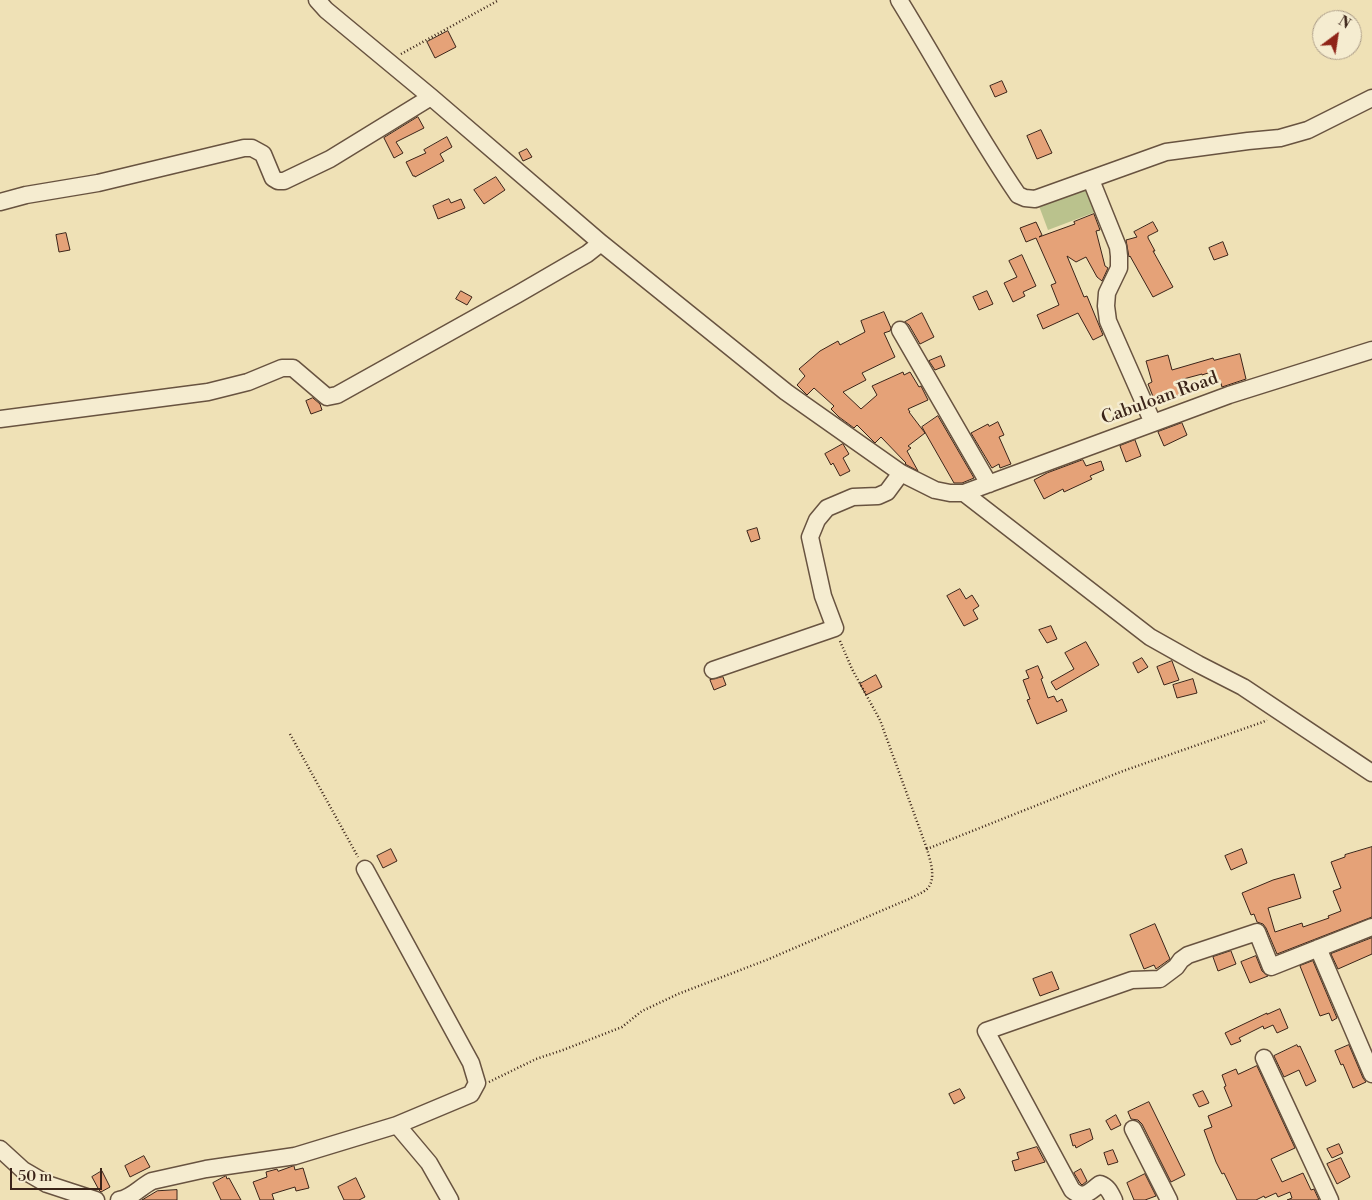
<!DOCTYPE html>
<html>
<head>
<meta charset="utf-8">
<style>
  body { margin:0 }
  #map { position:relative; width:1372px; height:1200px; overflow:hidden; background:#efe1b6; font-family:"Libre Bodoni",serif }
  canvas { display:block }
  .north { position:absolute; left:1312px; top:10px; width:50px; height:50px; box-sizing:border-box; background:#f5ecd0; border:1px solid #ab9c87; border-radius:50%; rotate:31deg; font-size:14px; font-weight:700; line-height:20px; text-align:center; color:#3b2419 }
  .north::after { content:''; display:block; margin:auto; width:18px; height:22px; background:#8f2418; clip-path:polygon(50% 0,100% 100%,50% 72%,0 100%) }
  .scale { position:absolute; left:10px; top:1168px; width:92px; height:22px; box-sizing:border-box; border:2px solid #3b2419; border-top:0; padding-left:6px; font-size:15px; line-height:18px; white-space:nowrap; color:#3b2419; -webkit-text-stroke:4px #f5ecd0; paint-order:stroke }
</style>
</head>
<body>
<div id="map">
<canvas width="1372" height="1200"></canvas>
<div class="north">N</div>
<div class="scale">50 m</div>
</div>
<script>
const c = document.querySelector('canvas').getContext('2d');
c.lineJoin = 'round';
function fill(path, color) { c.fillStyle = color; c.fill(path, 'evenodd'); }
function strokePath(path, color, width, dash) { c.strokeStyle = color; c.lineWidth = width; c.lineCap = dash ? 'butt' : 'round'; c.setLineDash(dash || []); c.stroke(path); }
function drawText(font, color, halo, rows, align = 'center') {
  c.font = font + ' "Libre Bodoni",serif'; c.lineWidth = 5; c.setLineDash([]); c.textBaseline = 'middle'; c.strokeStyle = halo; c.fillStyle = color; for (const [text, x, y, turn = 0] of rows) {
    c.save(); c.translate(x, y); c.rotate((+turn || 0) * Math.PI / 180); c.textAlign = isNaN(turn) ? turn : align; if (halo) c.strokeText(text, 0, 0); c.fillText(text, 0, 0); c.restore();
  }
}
fill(new Path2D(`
  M1089 187 1098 211 1048 230 1039 206Z`), '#bac28d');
const building = new Path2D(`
  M448 31 456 47 435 58 427 42Z
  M1002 81 1007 92 995 97 990 86Z
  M418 117 424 128 396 142 403 153 394 158 384 138Z
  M1041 130 1052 153 1037 159 1027 136Z
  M447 137 452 147 440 154 444 161 415 177V176H413L406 162 426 153 424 150Z
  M527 149 532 157 523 161 519 153Z
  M496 177 505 190 484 204 474 190Z
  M449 199 451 203 461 199 465 208 438 219 433 206Z
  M1094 214 1100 230 1096 231 1105 266 1108 268 1102 281 1097 277 1086 257 1076 262 1067 256 1084 297 1087 296 1103 335 1093 340 1078 313 1043 329 1037 315 1059 305 1051 285 1056 283 1036 238 1026 242 1020 228 1036 222 1042 235 1039 237 1075 224 1074 222Z
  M1153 222 1158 231 1148 236V238L1155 251H1153L1173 287 1153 297 1130 256 1129 257 1126 240 1137 237 1134 232Z
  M66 233 70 250 59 252 56 235Z
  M1223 242 1228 255 1214 260 1209 248Z
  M1022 255 1036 286 1023 292 1025 296 1013 302 1004 283 1017 277 1009 261Z
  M461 291 472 297 467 305 456 299Z
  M987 291 993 304 979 310 973 297Z
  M884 312 891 328 890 331 884 333 895 357 862 373 866 380 843 392 861 409 877 395 872 386 903 372 904 375 910 372 919 387 921 386 928 400 908 409 910 412H909L925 433 908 446 911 448 907 451 918 471 905 464 906 463 881 437 875 443 857 425 854 428 839 417 831 409 834 406 814 388 807 395 797 385 805 376 799 369 820 351 838 341 840 345 865 332 861 321Z
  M922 313 934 337 920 344 909 325 905 322Z
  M1240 354 1246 379 1222 387 1220 380H1218L1214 371 1202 375V374L1176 381 1180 395 1156 404 1148 384 1152 382 1146 361 1168 355 1172 370 1213 358 1214 360Z
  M941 356 945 366 935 370 929 361Z
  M313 398 320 404 322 410 311 414 306 401Z
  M938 416 974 478 962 483H954L922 427Z
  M998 422 1004 435 999 437 1011 464 1000 468 999 464 992 468 971 433 988 424 989 426Z
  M1182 423 1187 435 1164 446 1158 432Z
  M1135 440 1141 456 1126 462 1120 446Z
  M843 444 849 454 843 458 850 471 840 476 833 463 831 465 825 454Z
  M1083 460 1086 466 1101 461 1104 470 1090 476 1092 479 1064 492 1063 489 1044 499 1034 480 1047 473Z
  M757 528 760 539 751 542 747 531Z
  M960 589 966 599 972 595 979 606 973 610 978 619 964 626 947 596Z
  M1051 626 1057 639 1047 643 1039 630Z
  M1086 642 1099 665 1056 690 1051 682 1074 669 1065 653Z
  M1142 658 1148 667 1138 673 1133 663Z
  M1172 661 1179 680 1164 685 1157 667Z
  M1038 666 1043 678 1041 679 1048 698 1054 696 1057 702 1062 699 1067 711 1037 724 1027 700 1030 699 1023 680 1029 678 1026 671Z
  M876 675 882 687 866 695 860 684Z
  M723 677 726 685 714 690 710 680Z
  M1193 679 1197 693 1177 698 1173 685Z
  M1372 847V917L1277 954 1266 928 1263 924 1257 922 1254 914 1251 915 1242 893 1273 880 1294 874 1301 898 1268 908 1275 932 1302 923 1303 927 1329 918 1328 916 1341 911 1333 891 1341 888 1331 862 1345 857V855Z
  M391 849 397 861 383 868 377 856Z
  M1242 849 1247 863 1231 870 1225 856Z
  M1155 924 1170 959 1156 969 1154 965 1144 969 1130 935Z
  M1372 938V954L1338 969 1331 954Z
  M1231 951 1236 964 1218 971 1213 957Z
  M1256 956 1262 971 1268 976 1250 983 1241 962Z
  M1313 961 1337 1018 1332 1021 1329 1013 1320 1016 1300 966Z
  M1052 972 1059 989 1040 996 1033 979Z
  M1280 1009 1288 1028 1277 1033 1273 1025 1264 1029 1263 1026 1239 1038 1241 1041 1231 1045 1225 1033 1267 1013V1014Z
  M1297 1045 1298 1047 1300 1046 1316 1081 1306 1086 1299 1070 1284 1077 1274 1056Z
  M1349 1045 1363 1078 1366 1082 1353 1088 1343 1064 1341 1065 1335 1051Z
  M1257 1066 1295 1148 1271 1159 1282 1182 1303 1173 1311 1190 1314 1189 1319 1200H1287L1292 1198 1290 1192 1278 1197 1276 1193 1265 1198 1264 1196 1256 1200H1237L1224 1173 1222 1174 1216 1162 1204 1130 1212 1127 1208 1116 1232 1106 1224 1087 1226 1086 1222 1075 1236 1069 1238 1074Z
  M960 1089 965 1098 954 1104 949 1094Z
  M1203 1091 1209 1103 1199 1107 1193 1095Z
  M1149 1102 1185 1175 1171 1182 1142 1124 1138 1120 1131 1119 1128 1112Z
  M1116 1115 1121 1125 1111 1130 1106 1121Z
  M1090 1129 1093 1139 1076 1148 1075 1145 1073 1146 1070 1135Z
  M1339 1144 1343 1153 1332 1158 1327 1149Z
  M1037 1147 1045 1162 1015 1171 1012 1161 1019 1159 1017 1153Z
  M1113 1150 1118 1162 1108 1165 1104 1153Z
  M144 1156 150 1167 130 1177 125 1166Z
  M1341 1158 1350 1177 1337 1184 1327 1164Z
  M294 1166 295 1170 303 1168 309 1188 296 1191 295 1187 272 1194 274 1200H260L253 1182 267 1177 266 1172 277 1169 278 1171Z
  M1081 1169 1087 1181 1082 1185 1080 1183 1074 1173Z
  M102 1171 110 1187 101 1192 99 1190 92 1177Z
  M1145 1174 1156 1196 1145 1200H1134L1127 1183Z
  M226 1176 227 1179 229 1178 241 1200H221L213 1183Z
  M356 1178 365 1197 359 1200H344L338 1187Z
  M177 1190V1200H142L157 1191Z`);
fill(building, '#e5a278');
strokePath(building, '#3b2419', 1);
const minor = new Path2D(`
  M317 0 326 10 431 97 601 243 786 392 901 473 935 490 950 493H964L1150 637 1198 664 1243 687 1372 773
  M899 0C939 65 975 132 1018 195L1025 198 1035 199 1166 152 1248 141 1280 138 1308 130 1372 98
  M1091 180 1118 247 1119 256V268L1107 293 1106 306 1108 321 1153 423
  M0 202 26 195 98 183 244 148H252L263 154 273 178 278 181H284L330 159 431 97
  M900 330 989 484
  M0 419 208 392 248 382 282 368H293L327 397 337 395 518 294 587 254 601 243
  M964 493 1229 395 1372 350
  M713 670 835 628 823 596 810 537 817 520 827 508 853 497 878 496 887 492 901 473
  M1318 948 1372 1074
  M1264 1058 1330 1200
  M397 1125 429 1163 450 1200
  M1133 1129 1169 1200
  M0 1149 23 1170 47 1184 96 1200
  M119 1200C132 1198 140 1187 152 1181L206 1169 295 1156 397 1125 471 1094 477 1083 471 1063 365 869
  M1114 1200C1110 1192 1108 1187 1100 1184 1089 1192 1084 1200 1072 1190L986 1031 1132 980 1160 979 1176 967 1181 960 1188 955 1257 932 1271 967 1372 927`);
strokePath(minor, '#685340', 19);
strokePath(new Path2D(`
  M401 54 499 0
  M840 641 852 669 880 720 927 849
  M290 734 358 857
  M489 1082 536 1059 563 1050 622 1027 642 1011 678 994 769 959 785 952 909 899C914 896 923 893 927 889 937 879 930 860 927 849L1123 771 1263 722 1267 720`), '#3b2419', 2.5, [1, 2.5]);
strokePath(minor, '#f5ecd0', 16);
drawText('18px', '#3b2419', '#f5ecd0', [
  ["Cabuloan Road",1160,399,-20]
]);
</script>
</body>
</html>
